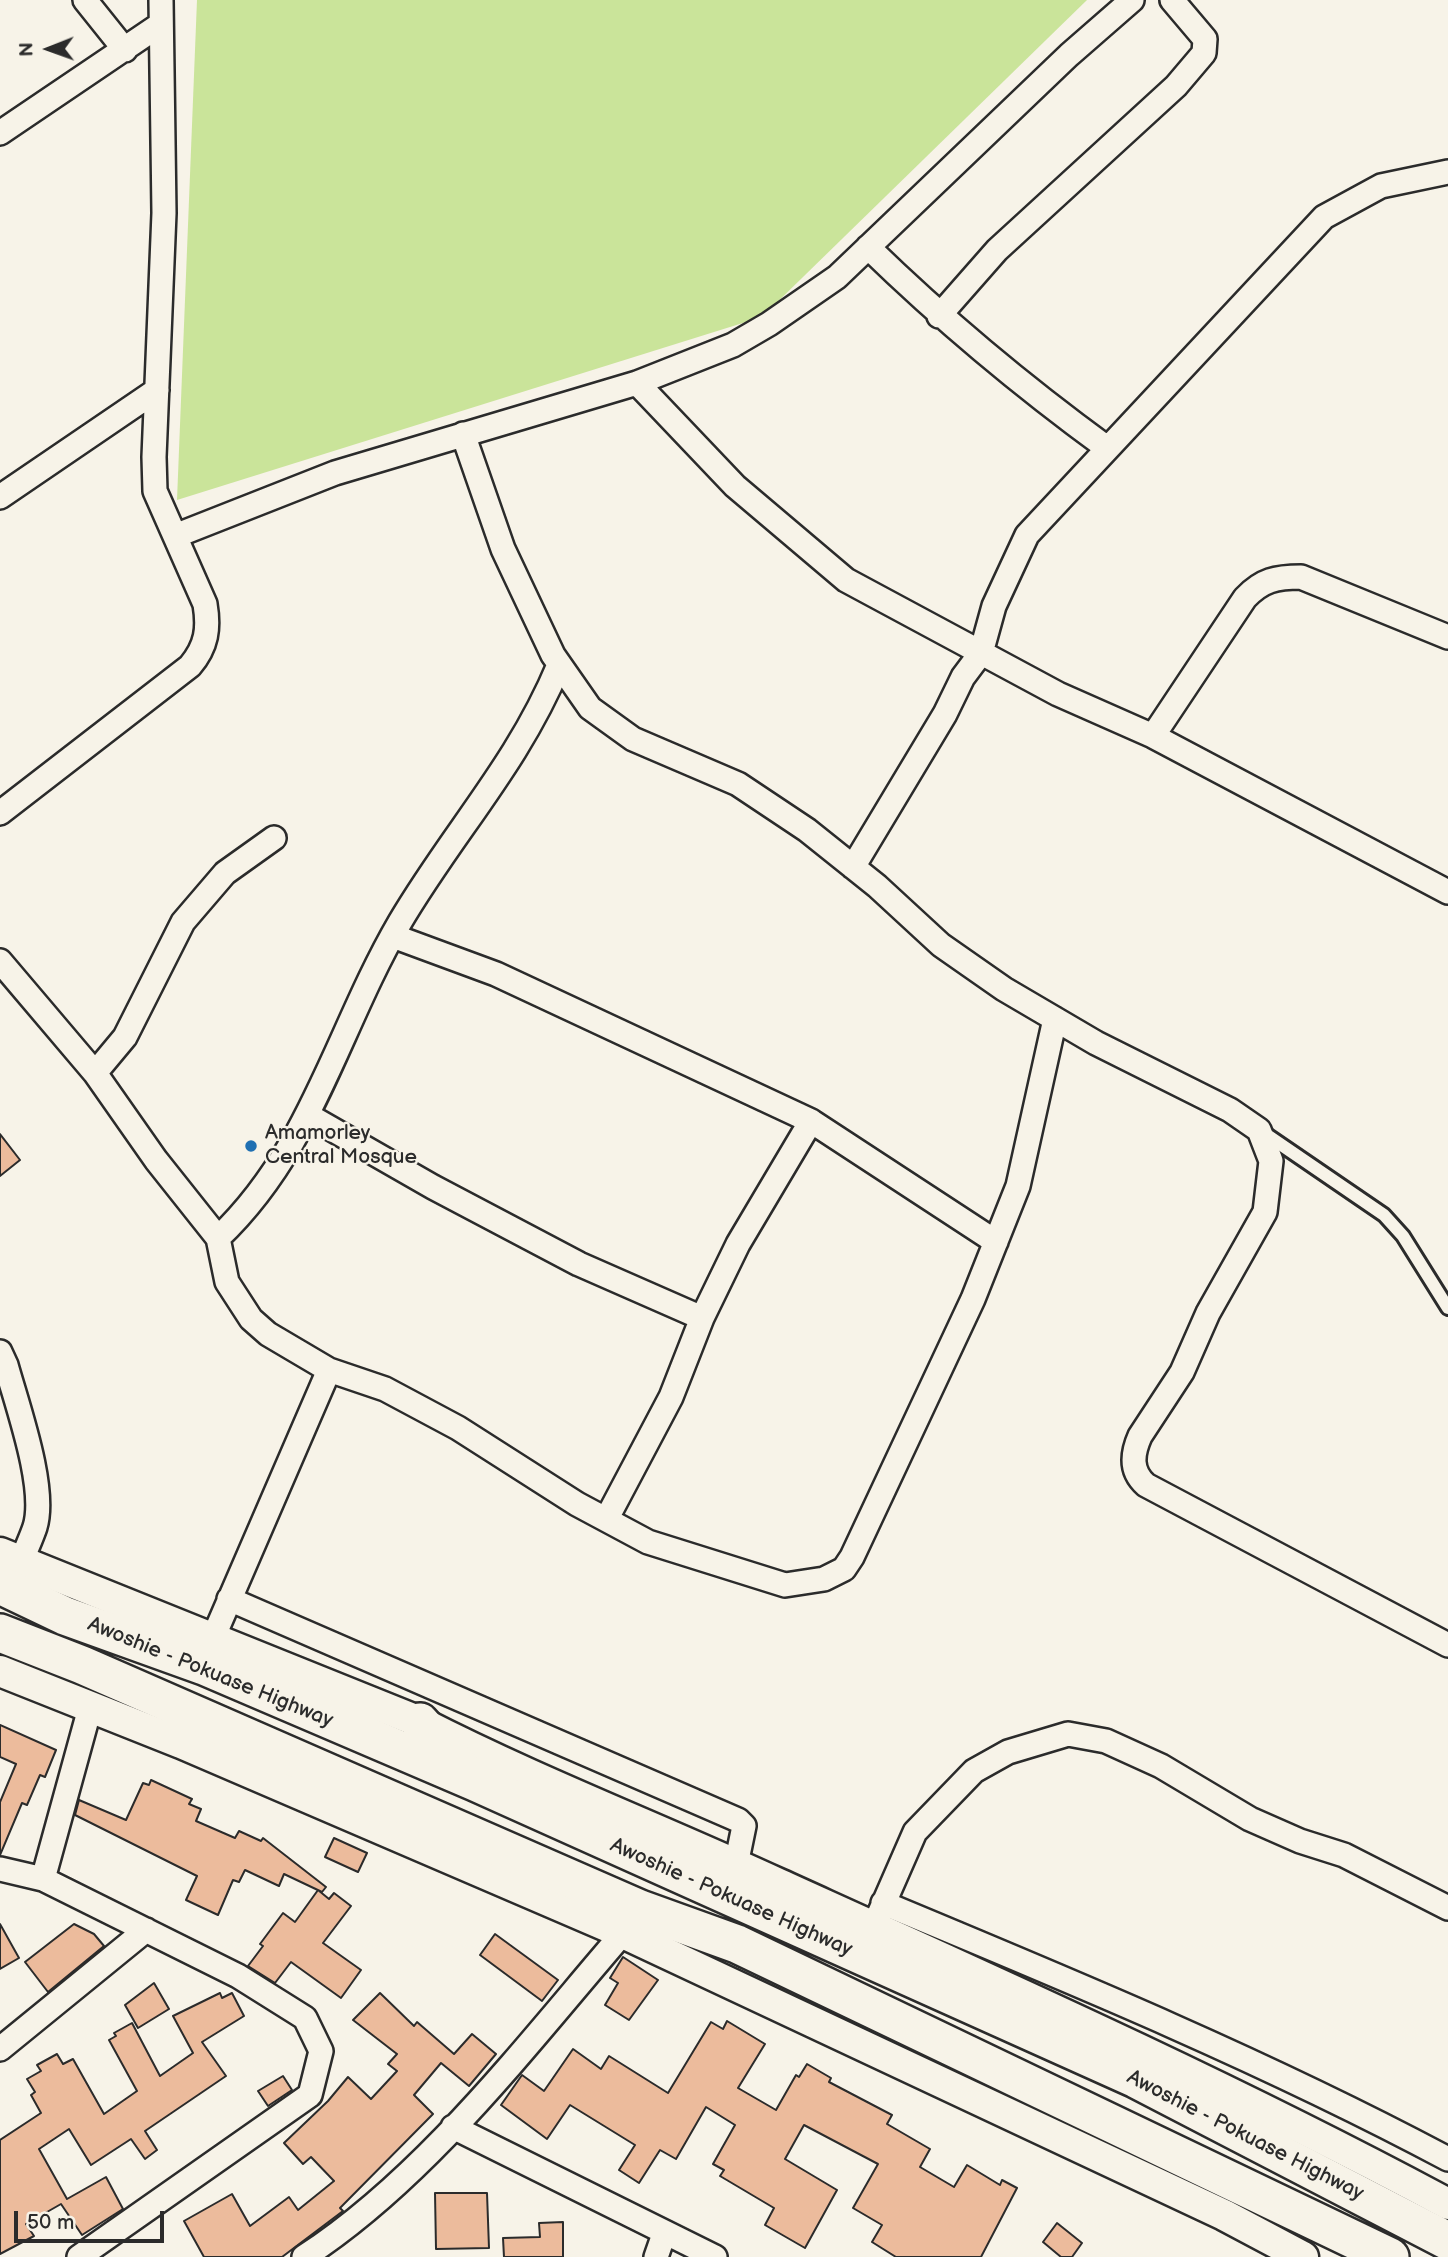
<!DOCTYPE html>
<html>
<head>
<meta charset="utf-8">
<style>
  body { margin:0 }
  #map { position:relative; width:1448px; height:2257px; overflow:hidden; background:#f7f3e8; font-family:"Balsamiq Sans",sans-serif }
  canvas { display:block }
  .north { position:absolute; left:14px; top:14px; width:70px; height:70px; -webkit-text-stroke:5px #f7f3e8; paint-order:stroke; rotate:269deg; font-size:19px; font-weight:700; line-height:28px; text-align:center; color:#2b2b2b }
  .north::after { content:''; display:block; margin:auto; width:24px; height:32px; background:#2b2b2b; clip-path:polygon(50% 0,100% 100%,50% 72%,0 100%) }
  .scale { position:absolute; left:14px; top:2211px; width:150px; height:32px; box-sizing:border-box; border:4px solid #2b2b2b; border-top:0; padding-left:9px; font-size:21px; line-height:24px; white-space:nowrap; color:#2b2b2b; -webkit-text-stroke:5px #f7f3e8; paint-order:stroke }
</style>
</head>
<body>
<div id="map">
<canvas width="1448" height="2257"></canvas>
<div class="north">N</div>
<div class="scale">50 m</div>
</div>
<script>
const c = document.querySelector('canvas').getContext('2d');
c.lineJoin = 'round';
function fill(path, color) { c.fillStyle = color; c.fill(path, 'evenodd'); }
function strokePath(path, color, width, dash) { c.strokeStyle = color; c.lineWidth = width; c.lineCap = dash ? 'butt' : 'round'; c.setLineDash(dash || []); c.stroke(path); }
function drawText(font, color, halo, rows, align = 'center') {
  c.font = font + ' "Balsamiq Sans",sans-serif'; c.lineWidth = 5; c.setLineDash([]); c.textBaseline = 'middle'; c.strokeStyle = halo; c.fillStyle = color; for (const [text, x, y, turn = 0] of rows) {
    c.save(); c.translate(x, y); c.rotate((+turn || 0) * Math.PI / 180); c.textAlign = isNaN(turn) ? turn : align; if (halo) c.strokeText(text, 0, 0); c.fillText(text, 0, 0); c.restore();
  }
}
fill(new Path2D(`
  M197 0H1087L762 317 177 500Z`), '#cae49a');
const building = new Path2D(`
  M0 1134 20 1160 0 1176Z
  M0 1725 56 1750 45 1777 40 1775 27 1805 22 1803 0 1855V1802L16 1764 0 1757Z
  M151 1780 192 1799 189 1804 201 1809 196 1821 235 1838 239 1831 261 1841 263 1838 326 1887 322 1892 284 1874 279 1886 245 1870 239 1882 233 1880 218 1915 186 1900 197 1876 75 1815 79 1800 126 1820 143 1783 149 1785Z
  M334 1838 367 1853 358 1872 325 1857Z
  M318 1890 329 1899 334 1893 351 1906 323 1943 361 1970 341 1998 291 1962 275 1983 248 1966 263 1946 260 1944 283 1913 295 1922Z
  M0 1924 19 1958 0 1969Z
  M74 1924 94 1934 104 1946 48 1992 25 1962Z
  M495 1934 558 1980 542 2001 480 1955Z
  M623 1957 658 1980 629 2020 605 2005 618 1983 610 1978Z
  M154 1983 169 2009 138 2028 125 2005Z
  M220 1993 222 1998 232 1993 244 2016 202 2042 226 2076 145 2131 157 2150 145 2159 131 2139 91 2165 69 2129 39 2149 67 2199 106 2177 123 2209 82 2235 61 2204 26 2224 34 2236 0 2254V2140L41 2113 31 2095 35 2092 27 2079 41 2071 37 2065 57 2054 63 2064 73 2059 104 2114 137 2091 109 2040 116 2036 114 2033 132 2023 160 2076 193 2053 173 2016Z
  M380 1993 414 2026 417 2022 454 2054 472 2034 496 2054 469 2086 441 2063 414 2095 433 2114 340 2208 343 2211 282 2257H204L184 2221 232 2194 250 2226 289 2197 298 2210 334 2181 311 2157 303 2164 284 2143 328 2101 348 2077 371 2099 397 2071 388 2064 397 2054 353 2020Z
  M727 2021 765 2044 738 2088 776 2110 796 2075 799 2077 807 2064 831 2078 829 2082 892 2115 887 2124 930 2149 920 2167 954 2187 967 2165 1000 2185 1002 2180 1017 2188 981 2257H896L872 2242 882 2225 853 2208 878 2164 804 2125 785 2159 837 2190 805 2248 765 2225 774 2208 720 2176 724 2170 713 2164 735 2125 706 2107 676 2159 660 2150 639 2183 619 2170 635 2145 570 2105 547 2139 501 2105 522 2075 544 2091 573 2049 601 2069 609 2056 668 2093 711 2022 723 2029Z
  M283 2076 292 2090 268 2106 258 2091Z
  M435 2193H487L489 2248 436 2249Z
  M563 2222V2257H504L503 2238 540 2237 539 2223Z
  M1057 2223 1082 2243 1072 2257H1061L1043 2242Z`);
fill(building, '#ecbb9c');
strokePath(building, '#2b2b2b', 2);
const service = new Path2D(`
  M1264 1133 1384 1215 1403 1236 1448 1308`);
const minor = new Path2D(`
  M85 0 125 50
  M0 133 161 24
  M868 247C943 320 1022 386 1107 448
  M939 316 997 250 1176 86 1204 53 1205 39 1172 0
  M637 383 735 486 846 580 1058 694 1153 736 1448 892
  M463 434 503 549 553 655 590 708 633 739 738 784 807 830 877 886 941 945 1004 989 1096 1043 1230 1110 1259 1130 1271 1161 1265 1212 1208 1313 1182 1372 1140 1436C1132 1454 1130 1471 1146 1485L1448 1645
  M0 497 157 390
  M175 536 335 473 637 383 733 345 769 324 837 277 1069 55 1132 0
  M1153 736 1245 598C1262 580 1276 577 1301 577L1448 637
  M0 813 190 666C207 646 209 628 205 604L155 491 154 457 164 213 161 0
  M853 867 945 714 963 677 981 653 994 606 1027 535 1324 217 1381 186 1448 172
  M393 936 496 974 811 1121 996 1242
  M0 961 95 1073 156 1160 218 1238 227 1282 251 1319 268 1334 329 1370 385 1389 458 1428 577 1504 648 1542 785 1585 824 1579 844 1569 852 1557 973 1299 1018 1186 1055 1019
  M95 1073 125 1037 183 922 225 873 274 838
  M309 1116 433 1187 579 1264 702 1318
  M218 1238C312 1149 337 1030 400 922 453 832 518 764 559 665
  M0 1352 6 1365C17 1405 47 1488 35 1527 31 1539 25 1551 21 1563
  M607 1518 671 1397 702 1318 738 1244 811 1121
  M229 1599 738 1820 744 1826 736 1865
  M213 1638 329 1370
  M0 1869 43 1879 238 1976 305 2018 321 2051 310 2095 79 2257
  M43 1879 90 1708
  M883 1903C1073 1982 1266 2062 1448 2159
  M873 1928 915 1832 974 1771 1008 1752 1068 1734 1106 1741 1161 1766 1250 1819 1300 1841 1344 1855 1448 1908
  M0 2049 146 1930
  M453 2127 715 2257
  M304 2257C426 2178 528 2043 623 1933
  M656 2257 664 2234`);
const tertiary = new Path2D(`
  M0 1553 420 1722C537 1782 660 1829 779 1884 1004 1986 1230 2087 1448 2204
  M0 1671 181 1743 623 1933 1224 2215 1303 2257`);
const primary = new Path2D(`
  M0 1585 65 1616 204 1666 475 1782 1136 2079 1448 2241
  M0 1633 82 1665 640 1909 737 1944 1390 2257
  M420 1722 464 1771`);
strokePath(service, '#2b2b2b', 18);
strokePath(minor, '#2b2b2b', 28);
strokePath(tertiary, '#2b2b2b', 35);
strokePath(primary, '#2b2b2b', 42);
strokePath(service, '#f7f3e8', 12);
strokePath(minor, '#f7f3e8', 23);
strokePath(tertiary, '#f7f3e8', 30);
strokePath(primary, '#f7f3e8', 37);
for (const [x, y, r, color] of [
  [251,1146,7,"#1f6fb2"]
]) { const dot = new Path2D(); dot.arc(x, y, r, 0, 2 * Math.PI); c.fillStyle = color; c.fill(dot); strokePath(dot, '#f7f3e8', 2.5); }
drawText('21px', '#2b2b2b', '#f7f3e8', [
  ["Amamorley",265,1134],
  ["Central Mosque",265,1158]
], 'left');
drawText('21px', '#2b2b2b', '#f7f3e8', [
  ["Awoshie - Pokuase Highway",210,1673,22],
  ["Awoshie - Pokuase Highway",731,1898,24],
  ["Awoshie - Pokuase Highway",1245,2136,27]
]);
</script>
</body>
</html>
